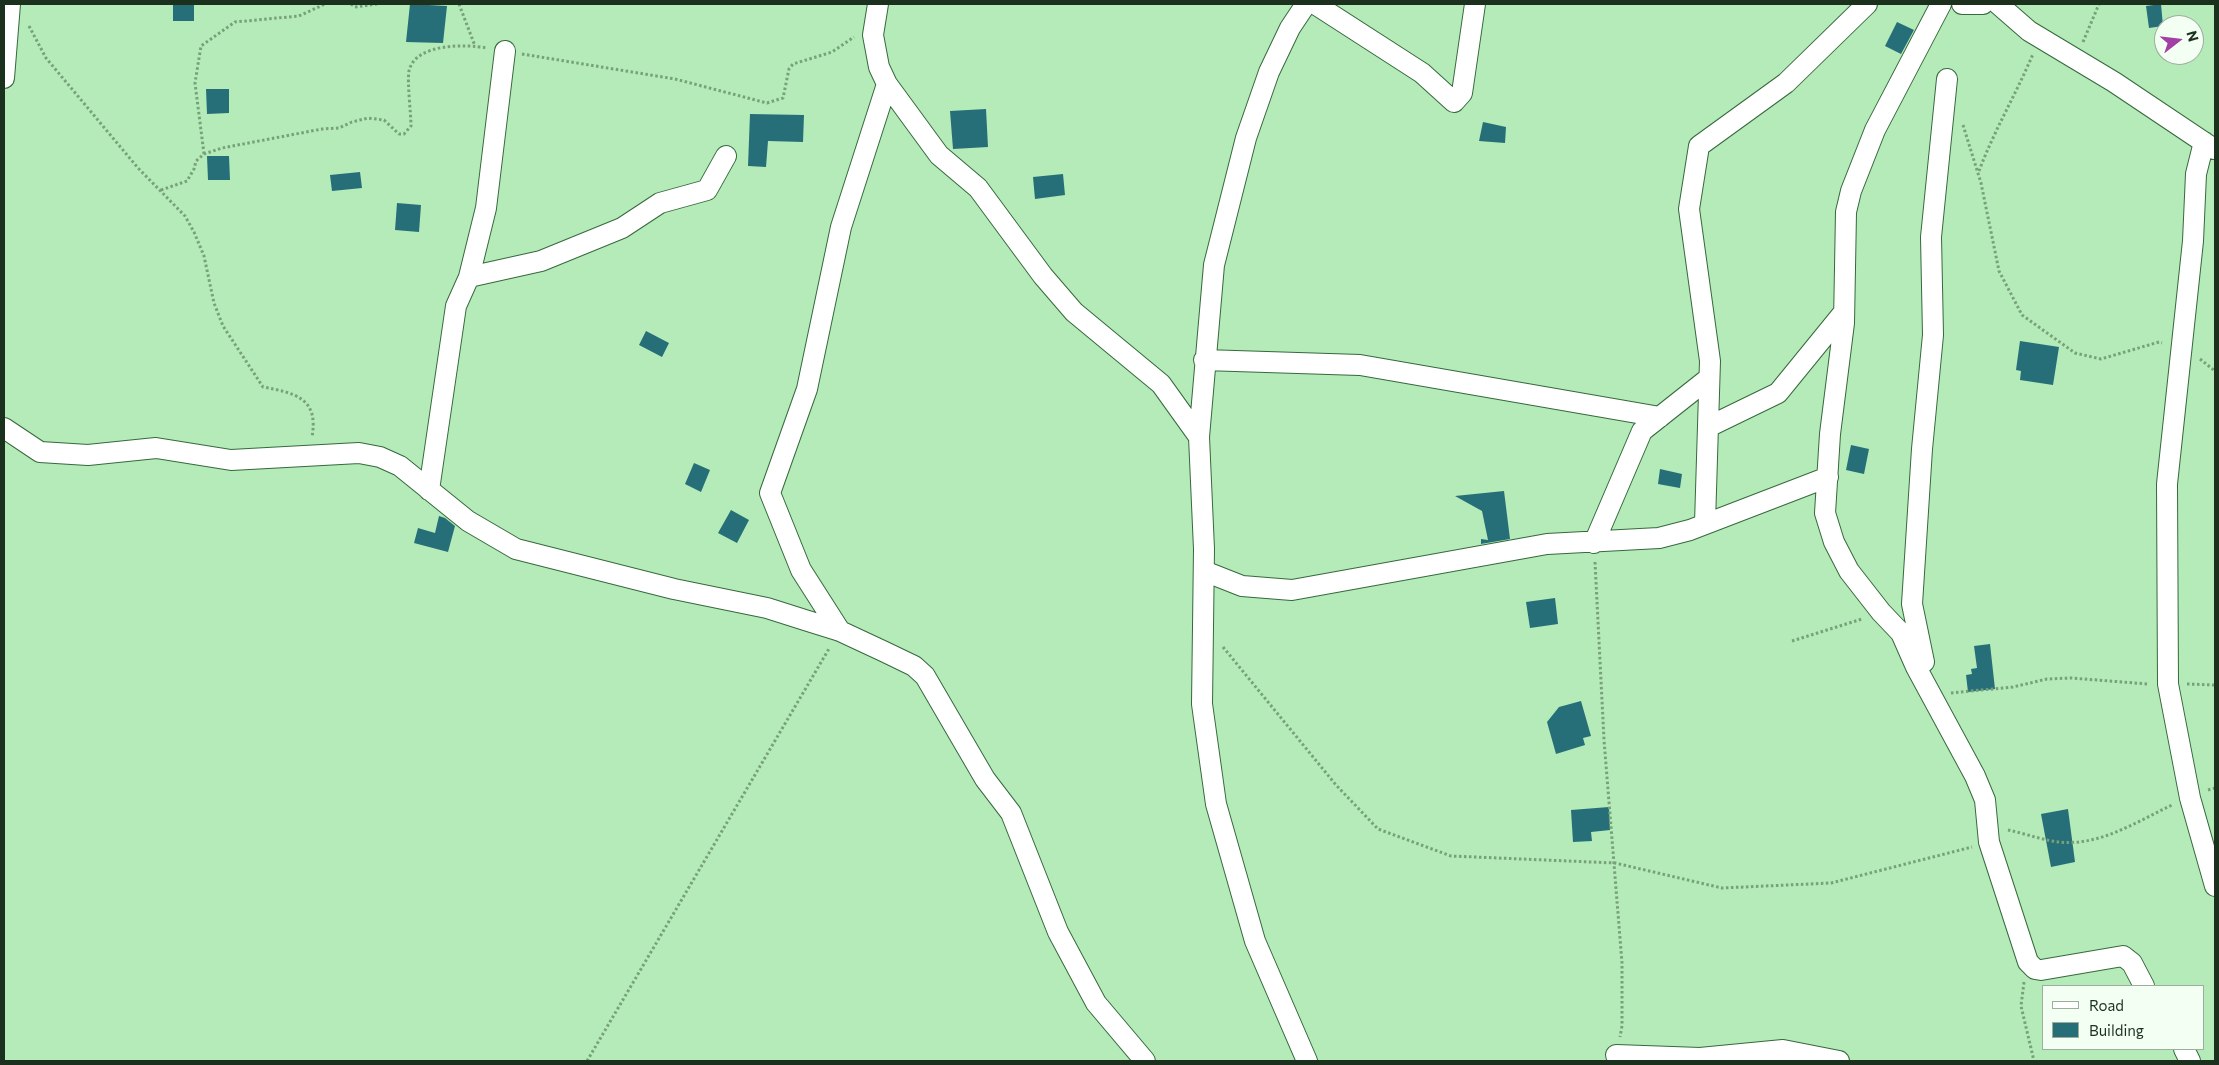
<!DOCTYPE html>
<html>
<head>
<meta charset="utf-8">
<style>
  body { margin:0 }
  #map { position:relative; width:2219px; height:1065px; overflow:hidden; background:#b4ebb8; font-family:Commissioner,sans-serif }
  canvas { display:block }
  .frame { position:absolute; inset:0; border:5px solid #1b311e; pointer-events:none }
  .legend { position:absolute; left:2042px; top:985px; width:162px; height:65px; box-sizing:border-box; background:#f4fff4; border:1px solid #9dad9e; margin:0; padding:6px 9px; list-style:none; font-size:15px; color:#1b311e }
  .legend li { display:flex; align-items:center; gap:10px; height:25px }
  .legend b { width:25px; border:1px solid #9dad9e }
  .north { position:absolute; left:2154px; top:15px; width:50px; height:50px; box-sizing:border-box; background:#f4fff4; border:1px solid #9dad9e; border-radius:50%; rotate:74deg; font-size:14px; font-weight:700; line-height:20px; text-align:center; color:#1b311e }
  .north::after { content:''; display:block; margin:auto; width:18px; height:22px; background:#a23fa4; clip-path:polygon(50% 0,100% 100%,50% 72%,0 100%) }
</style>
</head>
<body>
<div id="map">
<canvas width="2219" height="1065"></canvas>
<div class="frame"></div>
<ul class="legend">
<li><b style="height:6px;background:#fff"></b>Road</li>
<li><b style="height:14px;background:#266f78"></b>Building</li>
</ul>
<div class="north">N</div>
</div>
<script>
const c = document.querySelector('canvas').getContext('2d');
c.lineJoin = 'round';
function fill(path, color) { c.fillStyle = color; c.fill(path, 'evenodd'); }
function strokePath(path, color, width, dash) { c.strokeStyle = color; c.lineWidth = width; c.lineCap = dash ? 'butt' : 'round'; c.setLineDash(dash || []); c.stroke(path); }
fill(new Path2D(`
  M173 4H194V21H173Z
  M410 4 447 6 443 43 406 42Z
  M2161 4 2163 26 2149 28 2146 6Z
  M1897 22 1914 30 1901 54 1885 46Z
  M206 89H229V113L207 114Z
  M986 109 988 147 953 149 950 111Z
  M750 114 804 115 803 142 768 141 766 167 748 166Z
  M1483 122 1506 127 1505 143 1479 141Z
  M207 156H229L230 180H208Z
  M360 172 362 188 332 191 330 175Z
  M1063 174 1065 195 1035 199 1033 177Z
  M397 203 421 205 419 232 395 230Z
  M646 331 669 343 662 357 639 345Z
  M2020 341 2059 347 2053 385 2020 380 2021 371 2016 370Z
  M1851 445 1869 449 1864 474 1846 470Z
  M694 463 710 470 701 492 685 484Z
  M1660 469 1682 474 1680 488 1658 484Z
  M1504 491 1510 539 1481 544V539L1488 540 1482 511 1455 496Z
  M731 510 749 520 737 543 718 533Z
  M439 516 445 518 455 526 448 552 414 543 418 528 435 533Z
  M1555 598 1558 624 1530 628 1526 602Z
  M1990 644 1995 689 1968 692 1966 675 1972 674 1971 669 1977 668 1974 646Z
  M1581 701 1591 736 1583 738 1585 745 1556 754 1547 722 1559 707Z
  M1609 807 1610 830 1591 832 1592 841 1573 842 1571 810Z
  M2068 809 2075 862 2051 867 2041 814Z`), '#266f78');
const minor = new Path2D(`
  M878 4 873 35 879 67 887 84 939 155 978 188 1043 276 1074 312 1161 384 1199 437
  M1306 4 1290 28 1269 72 1246 138 1214 265 1199 437 1204 549 1202 704 1216 804 1255 941 1307 1061
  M1315 4 1422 73 1454 102 1462 93 1475 4
  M1941 4 1875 130 1851 191 1846 212 1844 323 1830 434 1825 513 1834 542 1849 571 1881 612 1901 633 1916 667 1975 776 1985 800 1989 842 2028 962 2035 969 2041 970 2123 956 2132 963 2144 986
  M1962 4H1983
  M1998 4 2029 31 2114 82 2214 149
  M4 78 10 4
  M2204 142 2196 174 2193 241 2167 484 2168 684 2190 798 2215 886
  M469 277 486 208 505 51
  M1204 360 1360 365 1660 417
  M1708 427 1778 393 1844 312
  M4 428 40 452 88 455 156 448 231 460 359 453 380 457 400 466 468 521 516 549 674 589 767 608 808 621 840 631 885 652 914 666 925 676 985 779 1011 813 1058 932 1096 1003 1145 1061
  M429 490 456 306 469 277 541 261 622 228 660 203 707 190 726 156
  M1705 523 1710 361 1689 209 1699 146 1786 83 1867 4
  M1594 543 1642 431 1709 378
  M1204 571 1242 586 1292 590 1547 544 1659 538 1690 530 1828 477
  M840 631 801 570 770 493 807 389 841 227 887 84
  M1924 662 1912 604 1922 449 1933 335 1931 237 1947 79
  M2184 1049 2190 1061
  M1616 1055 1700 1058 1783 1050 1839 1061`);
strokePath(minor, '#36693d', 22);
strokePath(new Path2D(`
  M351 4 355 7 377 4
  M459 4 475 46
  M29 26 46 58 138 168 185 216 194 232 204 256 214 303 223 326 263 387C295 393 319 398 312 437
  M2083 42 2099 4
  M522 54 675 79 767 103 783 98 789 69 793 64 832 52 854 37
  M1963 125 1981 183 1999 271 2022 315 2075 353 2101 359 2159 342 2162 343
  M204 154 195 83 201 46 235 22 299 16 325 4
  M1979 171C1994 131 2016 94 2033 54
  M161 190 187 181 194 169 196 161 204 154 222 148 322 129 339 128 352 122 368 118 384 120 399 134H404L411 126C411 113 407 83 409 71 415 43 466 44 487 48
  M2200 359 2215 371
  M1595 562 1604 740 1622 963V1026L1620 1037
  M1792 641 1862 619
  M1223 647 1336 785 1378 829 1451 856 1615 863 1722 888 1831 883 1972 847
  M2187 684 2215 685
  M1951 693 2013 687 2047 679 2071 678 2148 684
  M2208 790 2215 788
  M2008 830C2022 833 2037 838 2052 841 2096 849 2134 823 2172 805
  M2024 982 2021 1006 2034 1061
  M587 1061 830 647`), '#77a17b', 3, [2.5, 2.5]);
strokePath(minor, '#fff', 20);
</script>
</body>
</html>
